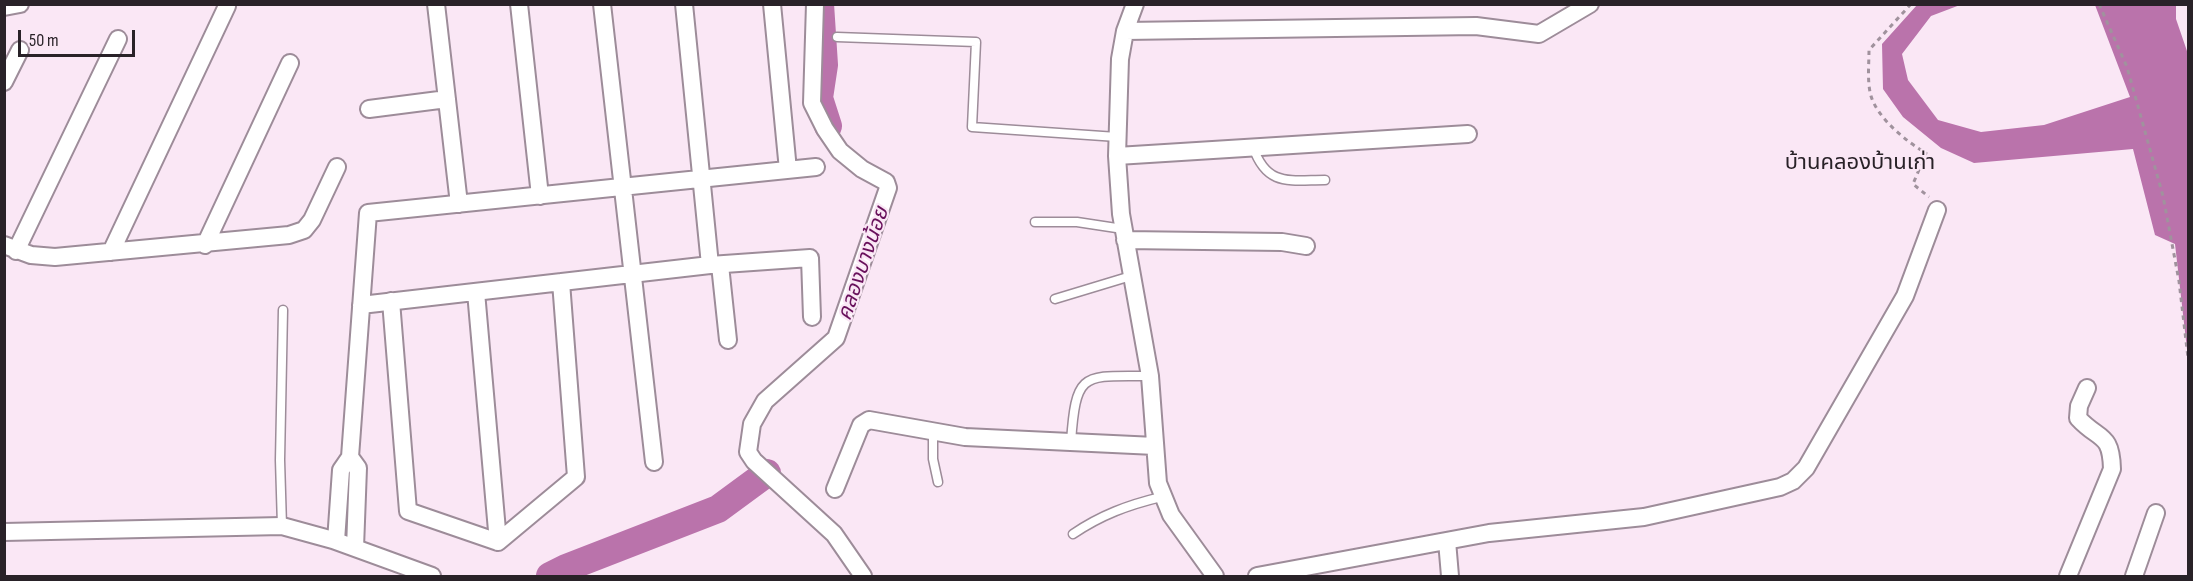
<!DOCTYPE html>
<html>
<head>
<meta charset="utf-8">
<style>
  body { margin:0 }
  #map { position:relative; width:2193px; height:581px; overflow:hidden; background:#fae7f5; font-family:"Sofia Sans Condensed",sans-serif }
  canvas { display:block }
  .frame { position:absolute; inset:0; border:6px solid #292228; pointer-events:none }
  .scale { position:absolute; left:18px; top:30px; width:117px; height:27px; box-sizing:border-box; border:3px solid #292228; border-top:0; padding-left:8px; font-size:18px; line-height:21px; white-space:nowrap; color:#292228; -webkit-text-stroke:4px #fae7f5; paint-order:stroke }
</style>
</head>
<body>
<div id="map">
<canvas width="2193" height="581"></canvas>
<div class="frame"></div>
<div class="scale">50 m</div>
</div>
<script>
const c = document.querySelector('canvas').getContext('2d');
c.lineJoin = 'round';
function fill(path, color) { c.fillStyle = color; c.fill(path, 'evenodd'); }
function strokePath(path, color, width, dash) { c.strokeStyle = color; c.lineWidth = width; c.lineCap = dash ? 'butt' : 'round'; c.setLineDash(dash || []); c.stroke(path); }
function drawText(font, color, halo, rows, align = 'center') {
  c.font = font + ' "Sofia Sans Condensed","Noto Sans Thai",sans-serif'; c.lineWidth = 4.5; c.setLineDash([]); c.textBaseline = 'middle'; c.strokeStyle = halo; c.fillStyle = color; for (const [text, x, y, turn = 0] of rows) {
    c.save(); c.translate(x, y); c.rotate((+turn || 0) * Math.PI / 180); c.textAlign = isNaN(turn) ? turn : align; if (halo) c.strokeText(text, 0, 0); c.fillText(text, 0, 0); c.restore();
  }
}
fill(new Path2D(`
  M1917 5H1960L1931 16 1902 54 1908 80 1938 120 1981 132 2044 125 2130 97 2095 5H2176V19L2188 54V358L2175 244 2155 235 2133 149 1974 163 1941 148 1903 117 1883 89 1882 44Z`), '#ba73ab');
strokePath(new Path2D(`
  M820 4 824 65 819 98 828 126
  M550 576 566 568 718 509 767 473`), '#ba73ab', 28);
const service = new Path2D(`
  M837 37 976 42 972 127 1117 137
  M1253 147C1267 187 1289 180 1325 180
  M1035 222H1077L1123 229
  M1055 299 1131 276
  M933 432V459L938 482
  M1071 442C1076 370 1083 376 1150 376
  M282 526 280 460 283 310
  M1073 534C1101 515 1128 505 1161 497`);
const minor = new Path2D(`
  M436 4 459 204
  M519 4 540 196
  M602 4 654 462
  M684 4 710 265
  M772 4 788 170
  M815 4 812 103 825 129 840 151 862 169 886 182 888 188 836 338 765 401 752 424 748 452 754 461 834 534 863 576
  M1135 4 1125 31 1120 59 1117 156 1121 214 1150 376 1158 483 1171 515 1215 576
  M4 7 20 4
  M1125 31 1476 26 1539 34 1590 4
  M4 82 20 50
  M369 109 447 99
  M1117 156 1468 134
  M1125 240 1282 242 1306 246
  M4 245 31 255 55 257 289 235 304 230 312 220 337 167
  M205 245 290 63
  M16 251 118 39
  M111 252 227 6
  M720 265 728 340
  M476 292 498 542
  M391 301 408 511 498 542 576 477 561 282
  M361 305 710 265 810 258 812 317
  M350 457 368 213 816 167
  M835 489 861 425 869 420 965 437 1155 446
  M4 532 282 526 333 540 432 576
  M336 541 341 470 350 457 358 468 355 548
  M1447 541 1450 576
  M1257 576 1489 533 1644 517 1780 487 1793 481 1806 468 1905 296 1937 210
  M2068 576 2112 469C2111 432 2099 441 2078 418L2079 406 2087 388
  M2134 576 2156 513`);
strokePath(service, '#9d8c99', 11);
strokePath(minor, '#9d8c99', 20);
strokePath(new Path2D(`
  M1911 4 1869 50C1869 65 1867 82 1871 96 1878 119 1907 142 1926 153L1913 184 1929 197
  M2099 4 2127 67 2163 196 2179 281 2188 358`), '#a0929d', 3, [4.5, 4.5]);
strokePath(service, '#fff', 8);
strokePath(minor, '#fff', 16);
drawText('italic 21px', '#68105b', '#fae7f5', [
  ["คลองบางน้อย",864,264,-71]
]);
drawText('22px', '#292228', '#fae7f5', [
  ["บ้านคลองบ้านเก่า",1860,163]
]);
</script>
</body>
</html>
